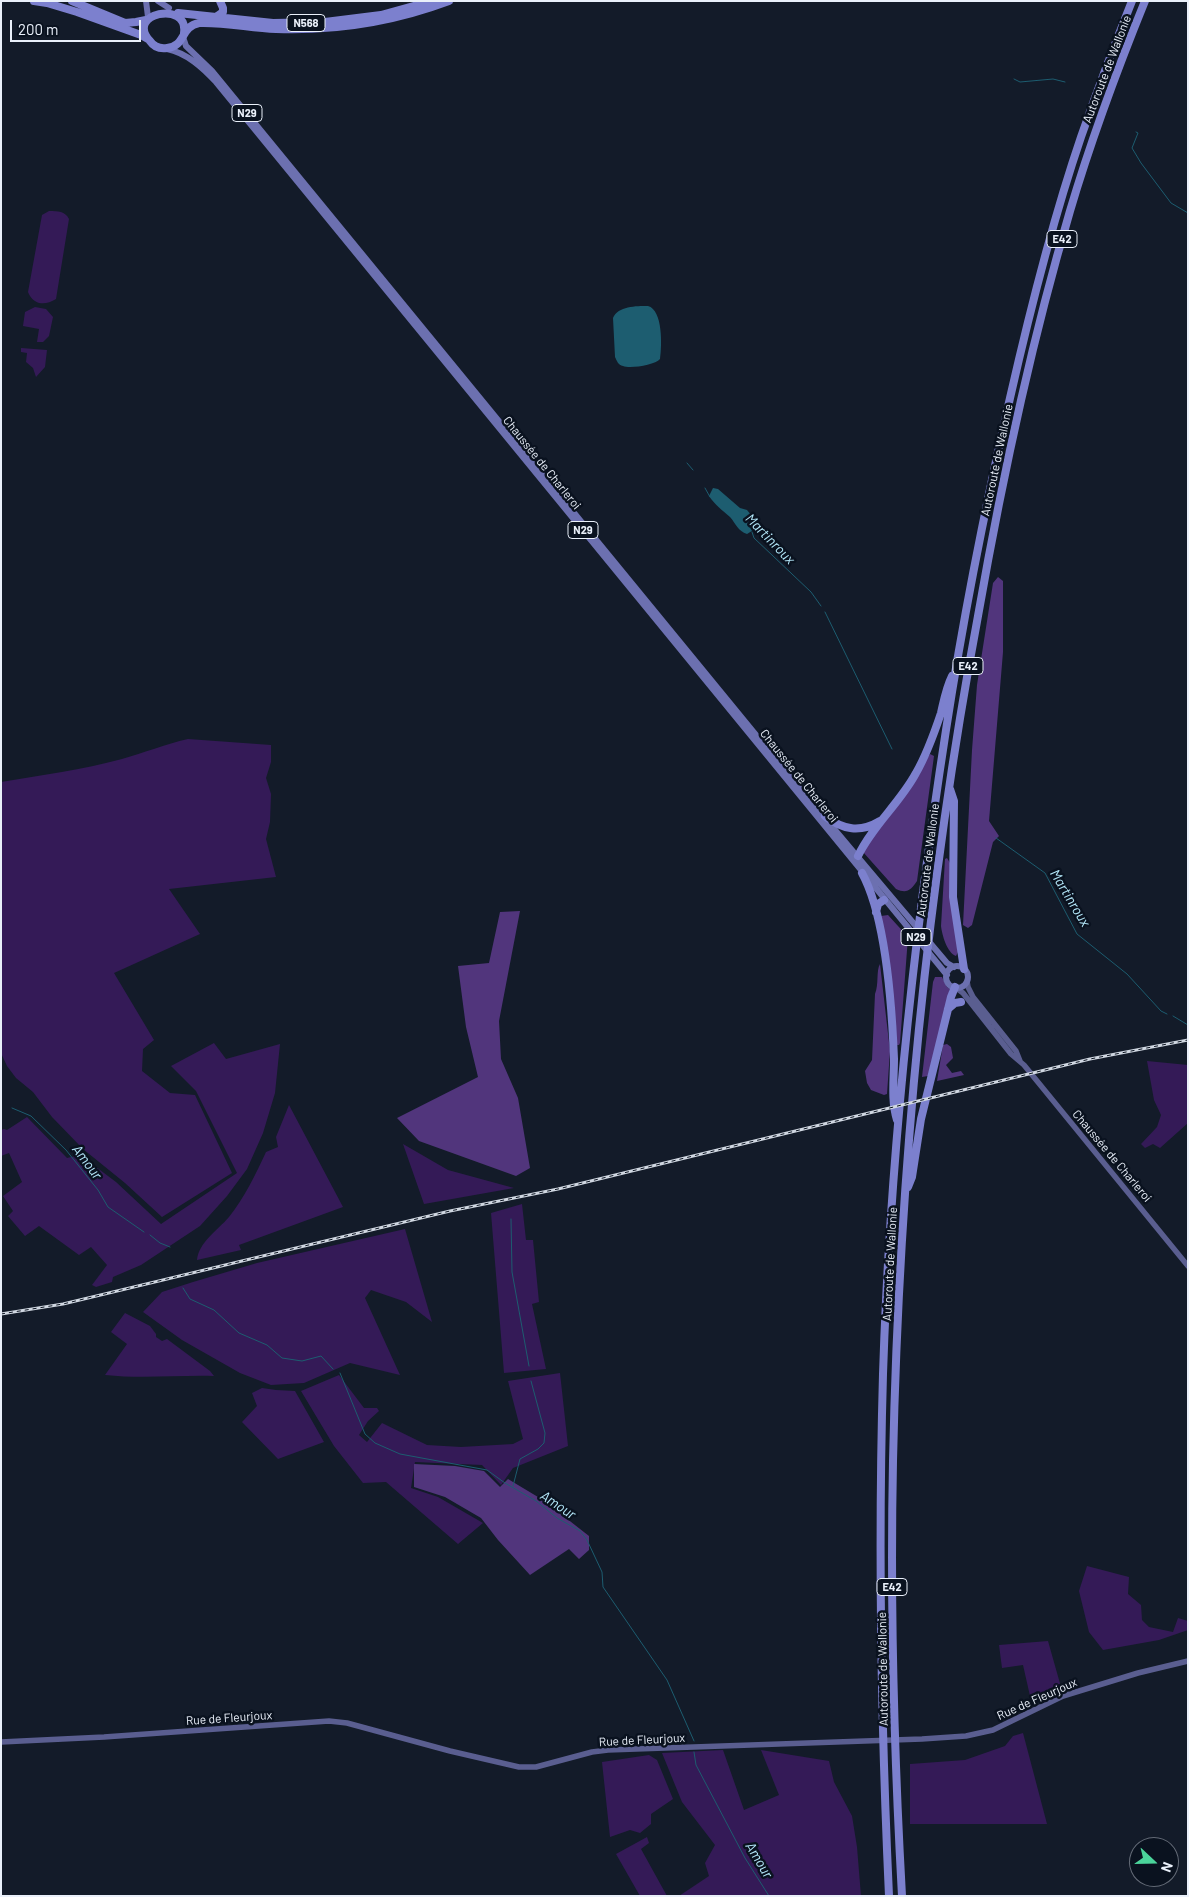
<!DOCTYPE html>
<html>
<head>
<meta charset="utf-8">
<style>
  body { margin:0 }
  #map { position:relative; width:1189px; height:1897px; overflow:hidden; background:#131b29; font-family:Barlow,sans-serif }
  canvas { display:block }
  .frame { position:absolute; inset:0; border:2px solid #eaf0fa; pointer-events:none }
  .north { position:absolute; left:1129px; top:1837px; width:50px; height:50px; box-sizing:border-box; background:#0a121f; border:1px solid #646b77; border-radius:50%; rotate:111deg; font-size:14px; font-weight:700; line-height:20px; text-align:center; color:#eaf0fa }
  .north::after { content:''; display:block; margin:auto; width:18px; height:22px; background:#4bd49b; clip-path:polygon(50% 0,100% 100%,50% 72%,0 100%) }
  .scale { position:absolute; left:10px; top:20px; width:131px; height:22px; box-sizing:border-box; border:2px solid #eaf0fa; border-top:0; padding-left:6px; font-size:15px; line-height:18px; white-space:nowrap; color:#eaf0fa; -webkit-text-stroke:4px #0a121f; paint-order:stroke }
</style>
</head>
<body>
<div id="map">
<canvas width="1189" height="1897"></canvas>
<div class="frame"></div>
<div class="north">N</div>
<div class="scale">200 m</div>
</div>
<script>
const c = document.querySelector('canvas').getContext('2d');
c.lineJoin = 'round';
function fill(path, color) { c.fillStyle = color; c.fill(path, 'evenodd'); }
function strokePath(path, color, width, dash) { c.strokeStyle = color; c.lineWidth = width; c.lineCap = dash ? 'butt' : 'round'; c.setLineDash(dash || []); c.stroke(path); }
function drawText(font, color, halo, rows, align = 'center') {
  c.font = font + ' Barlow,sans-serif'; c.lineWidth = 5; c.setLineDash([]); c.textBaseline = 'middle'; c.strokeStyle = halo; c.fillStyle = color; for (const [text, x, y, turn = 0] of rows) {
    c.save(); c.translate(x, y); c.rotate((+turn || 0) * Math.PI / 180); c.textAlign = isNaN(turn) ? turn : align; if (halo) c.strokeText(text, 0, 0); c.fillText(text, 0, 0); c.restore();
  }
}
fill(new Path2D(`
  M49 211C58 211 65 211 69 219L56 299C45 306 33 305 28 292L42 215Z
  M35 307 46 309 53 317 49 336 43 342H37L39 329 23 326 25 312Z
  M21 348 47 350 45 367 36 377 33 368 26 362 27 353 21 352Z
  M188 739 271 745V762L266 778 271 794 270 822 266 839 276 877 169 889 200 934 114 973 154 1040 143 1049 142 1071 170 1093 195 1095 232 1173 162 1217 125 1183 83 1149 52 1117 33 1092 16 1078 7 1066 1 1053V782C42 775 82 770 122 759 144 753 165 744 188 739Z
  M214 1043 226 1059 280 1044 275 1093 263 1133 247 1169 227 1196 200 1226 141 1265 113 1277 112 1282 96 1287 92 1285 107 1265 91 1247 79 1255 39 1226 25 1236 8 1216 13 1211 3 1196 22 1182 9 1153 1 1156V1130L4 1129 7 1130 27 1117 67 1158 80 1155 116 1182 161 1224 237 1173 196 1091 171 1066Z
  M1147 1061 1188 1065V1123L1160 1148 1153 1144 1145 1148 1141 1144 1157 1127 1161 1115 1154 1100Z
  M289 1105 343 1207 239 1245 241 1250 197 1260C199 1242 217 1231 229 1217 244 1198 256 1174 266 1152L278 1147 276 1137Z
  M403 1144 448 1170 514 1188 424 1204Z
  M522 1204 526 1240H533L539 1302 532 1304 546 1369 504 1373 491 1213Z
  M405 1229 432 1322 406 1302 371 1290 365 1298 400 1375 350 1363 304 1383 271 1385 240 1373 182 1340 143 1312 162 1292 193 1282 257 1263Z
  M125 1313 150 1326 156 1334V1337L162 1341 167 1339 210 1371 214 1376C178 1375 141 1379 105 1375L127 1344 111 1332Z
  M560 1373 568 1446 513 1468 501 1485 482 1465 415 1462 411 1488 438 1497 483 1523 458 1544 386 1482 363 1483 334 1446 301 1391 339 1375 364 1408H377L379 1411 368 1421 359 1435 367 1442 382 1423 427 1445 461 1447 513 1444 523 1439 508 1381Z
  M262 1388 276 1390 295 1391 324 1442 278 1459 242 1422 257 1406 252 1393Z
  M1087 1566 1129 1577 1128 1594 1141 1605 1142 1620 1149 1627 1173 1632 1178 1618 1188 1621V1630L1159 1640 1103 1650 1089 1632 1079 1591Z
  M1048 1641 1061 1687 1030 1696 1023 1665 1002 1668 999 1645Z
  M1023 1733 1047 1824H910V1764L965 1760 1005 1746 1013 1736Z
  M723 1750 744 1810 779 1795 761 1750 829 1761 834 1782 852 1816 857 1847 861 1896H679L709 1876 705 1863 715 1845 682 1802 662 1753Z
  M649 1755 657 1760 673 1799 651 1814V1824L640 1833 630 1830 610 1837 602 1762Z
  M647 1837 649 1843 641 1849 667 1896H640L616 1854Z`), '#341a57');
fill(new Path2D(`
  M998 577 1003 581V652L989 821 999 836 993 842 972 925 968 928 963 925 972 750 977 685 993 583Z
  M930 754 934 756 917 881C911 890 907 894 896 889L863 852Z
  M947 858 950 863 951 900 958 952 956 956C947 953 942 935 941 926L945 859Z
  M520 911 499 1021 501 1059 518 1098 530 1168 516 1176 419 1141 397 1118 478 1077 466 1027 458 966 489 963 500 912Z
  M888 915 908 937 900 1043 899 1045H897L881 916Z
  M880 964 890 1051 887 1094 884 1095 871 1090 867 1083 865 1071 872 1060 875 994C879 985 876 970 880 964Z
  M935 977H942L947 987 950 989 928 1076 922 1077 933 982Z
  M947 1044 951 1047 953 1058 946 1065 952 1073 961 1071 964 1075 937 1081 943 1045Z
  M414 1464 455 1466 484 1471 500 1487 508 1479 543 1500 589 1536V1550L579 1559 569 1549 530 1575 498 1540 481 1518 445 1497 414 1487Z`), '#51357c');
fill(new Path2D(`
  M648 306C663 310 662 346 660 359 655 365 630 369 623 366 618 365 617 361 615 357L613 318C618 306 636 306 648 306Z
  M713 488 718 489 740 508 747 510 756 521 755 529 747 534C738 531 736 524 730 517 722 510 715 505 709 496Z`), '#1d5d70');
strokePath(new Path2D(`
  M1014 79 1020 82 1053 79 1065 82
  M1136 132 1138 133 1132 148 1141 163 1171 203 1188 213
  M687 463 693 470
  M705 488 710 497
  M752 532 754 538 811 592 821 606
  M825 612 892 749
  M996 838 1045 873 1077 934 1127 974 1161 1011 1167 1014
  M1173 1016 1188 1025
  M12 1108 31 1116 66 1150 98 1190 108 1207 144 1232
  M511 1219 512 1272 529 1366
  M150 1235 160 1243 170 1247
  M183 1288 190 1299 214 1310 239 1333 267 1345 282 1358 302 1361 321 1356 333 1369
  M340 1373 365 1434 375 1443 400 1454 487 1470 505 1483 536 1501 557 1518 580 1531 587 1540 602 1572 603 1587 667 1680 694 1741
  M513 1486 520 1459 538 1449 544 1443 545 1433 531 1381
  M694 1752 696 1765 745 1858 769 1896`), '#1d5d70', 1);
strokePath(new Path2D(`
  M967 981 968 987 973 997 1016 1051 1020 1061
  M955 987 963 993 1011 1054 1024 1065 1188 1266
  M1 1742 104 1737 329 1721 347 1723 450 1751 519 1767H536L592 1752 608 1750 922 1739 966 1736 993 1730 1063 1696 1138 1673 1188 1661`), '#5a5e90', 5.5);
strokePath(new Path2D(`
  M146 1 148 17
  M158 1 169 8
  M183 37 186 46 212 71 792 779 947 963 954 967
  M167 49C187 53 203 68 216 82L947 975
  M946 977a11 11 0 1 1 22 0a11 11 0 1 1-22 0Z`), '#6c70b0', 6);
strokePath(new Path2D(`
  M34 1 47 3 77 12 141 35 148 39
  M72 1 125 23 136 22 146 20
  M178 13 273 23 325 22 381 15 432 1
  M216 17 223 12V8L220 1
  M184 33C189 0 124 13 150 41 154 47 160 49 167 48 186 46 180 27 199 23 225 22 250 28 276 29 335 31 393 22 449 1
  M950 789 954 801 953 897 964 969
  M825 816C843 830 860 833 880 821
  M858 856C873 825 900 803 916 773 927 754 934 734 941 713 944 700 946 688 952 676
  M862 873C886 917 892 1008 894 1059 894 1079 891 1101 897 1120
  M876 912 878 904 884 900
  M948 1009 955 1003 961 1002
  M908 1187 912 1177 921 1119 951 997 955 987
  M889 1896C881 1722 878 1548 883 1374 890 1158 913 943 946 730 963 618 985 508 1010 398 1030 310 1052 222 1081 137 1097 91 1114 46 1132 1
  M902 1896C894 1751 890 1606 893 1461 899 1178 926 894 978 616 1002 479 1031 343 1070 211 1091 140 1117 70 1145 1`), '#7c80ce', 8);
const rail = new Path2D(`
  M1 1314 63 1304 450 1211 558 1189 1090 1059 1188 1040`);
strokePath(rail, '#d0d7e1', 3);
strokePath(rail, '#0a121f', 1, [4]);
for (const [x, y, w] of [
  [306,23,38],
  [247,113,30],
  [1062,239,30],
  [583,530,30],
  [968,666,30],
  [916,937,30],
  [892,1587,30]
]) { const box = new Path2D(); box.roundRect(x - w / 2, y - 8.5, w, 17, 4); c.fillStyle = '#0a121f'; c.fill(box); strokePath(box, '#eaf0fa', 1); }
drawText('bold 11px', '#eaf0fa', null, [
  ["N568",306,23],
  ["N29",247,113],
  ["E42",1062,239],
  ["N29",583,530],
  ["E42",968,666],
  ["N29",916,937],
  ["E42",892,1587]
]);
drawText('12px', '#eaf0fa', '#0a121f', [
  ["Autoroute de Wallonie",1107,69,-69],
  ["Autoroute de Wallonie",997,460,-78],
  ["Chaussée de Charleroi",542,463,51],
  ["Chaussée de Charleroi",799,776,51],
  ["Autoroute de Wallonie",928,860,-83],
  ["Chaussée de Charleroi",1112,1156,50],
  ["Autoroute de Wallonie",890,1264,-87],
  ["Autoroute de Wallonie",883,1669,-91],
  ["Rue de Fleurjoux",1037,1699,-24],
  ["Rue de Fleurjoux",229,1718,-4],
  ["Rue de Fleurjoux",642,1740,-3]
]);
drawText('italic 14px', '#b6eafc', '#0a121f', [
  ["Martinroux",770,539,46],
  ["Martinroux",1070,898,59],
  ["Amour",87,1162,53],
  ["Amour",558,1505,34],
  ["Amour",759,1860,59]
]);
</script>
</body>
</html>
